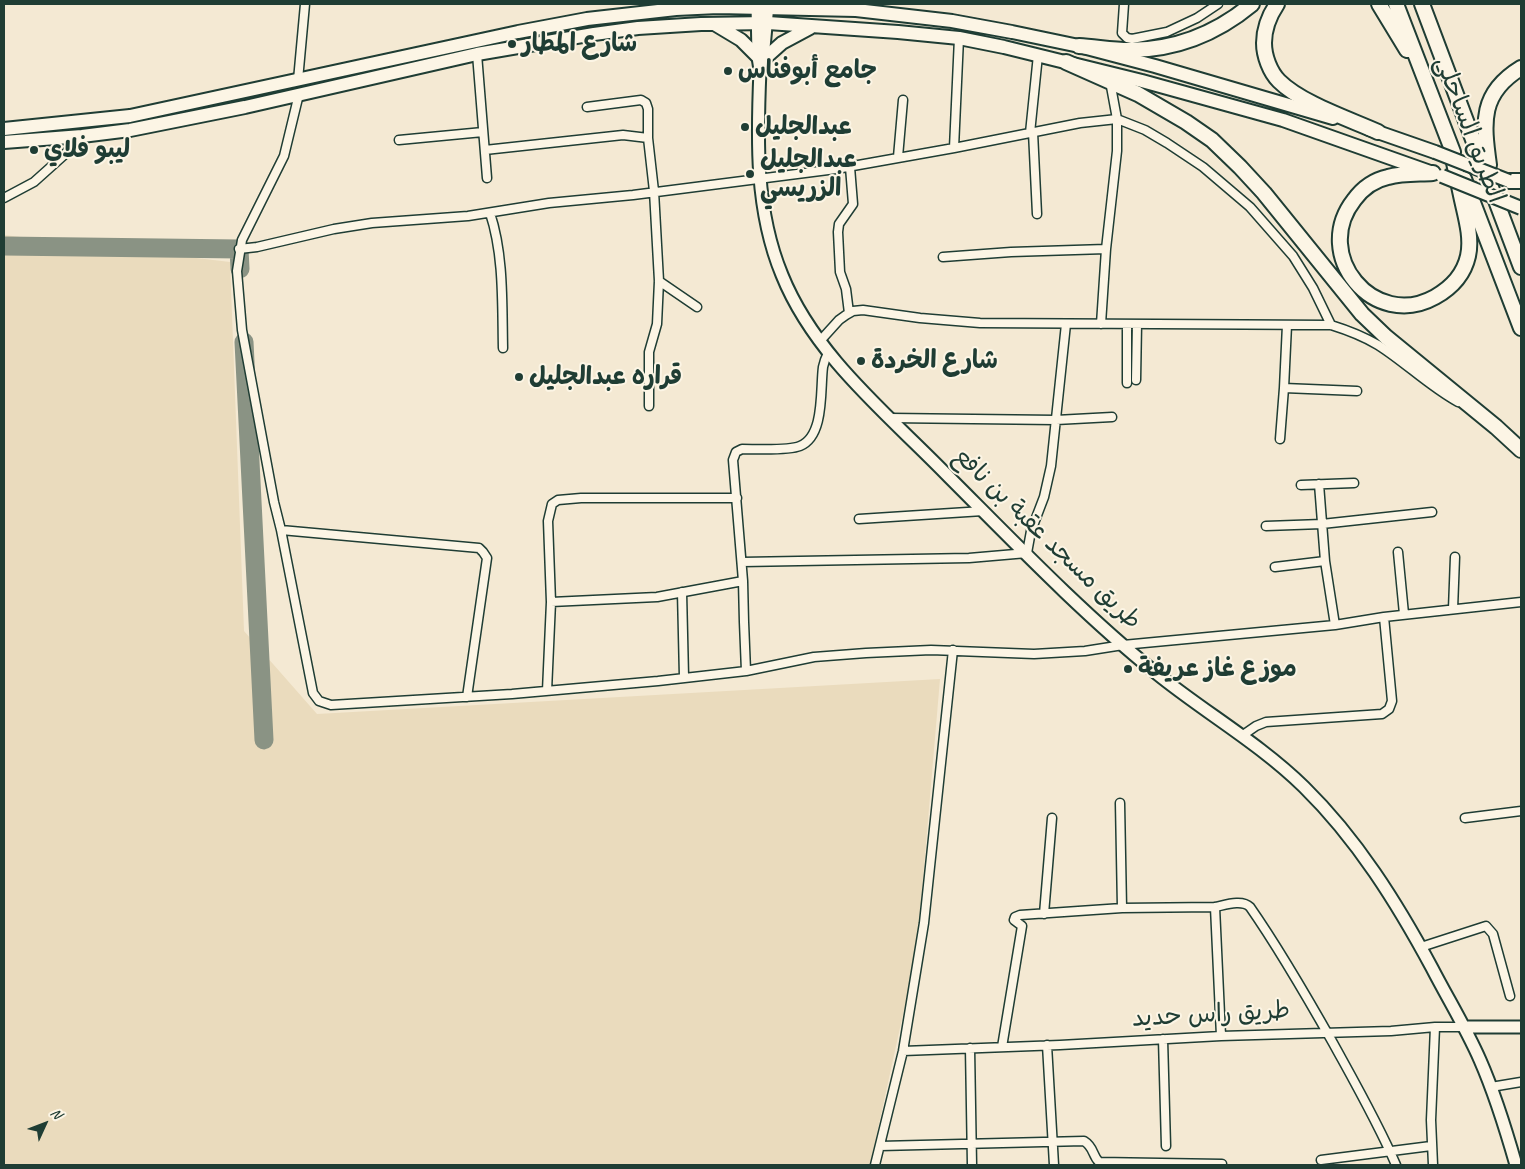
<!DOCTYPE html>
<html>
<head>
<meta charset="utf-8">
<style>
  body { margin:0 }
  #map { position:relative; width:1525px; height:1169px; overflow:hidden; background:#f4e9d3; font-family:Caveat,sans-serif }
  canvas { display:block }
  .frame { position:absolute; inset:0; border:5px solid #1f3d34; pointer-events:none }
  .north { position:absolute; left:20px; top:1099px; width:50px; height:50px; -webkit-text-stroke:4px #fcf5e5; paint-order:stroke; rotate:47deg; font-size:14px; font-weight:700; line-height:20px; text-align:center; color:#1f3d34 }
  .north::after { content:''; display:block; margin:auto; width:18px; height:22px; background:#1f3d34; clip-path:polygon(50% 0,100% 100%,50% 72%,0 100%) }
</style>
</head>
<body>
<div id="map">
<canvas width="1525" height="1169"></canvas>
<div class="frame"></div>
<div class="north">N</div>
</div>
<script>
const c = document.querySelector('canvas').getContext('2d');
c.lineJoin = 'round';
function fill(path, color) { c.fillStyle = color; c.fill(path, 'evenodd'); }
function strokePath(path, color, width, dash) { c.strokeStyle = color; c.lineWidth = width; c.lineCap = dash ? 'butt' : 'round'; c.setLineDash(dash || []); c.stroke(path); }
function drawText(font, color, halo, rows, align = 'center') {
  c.font = font + ' Caveat,"Playpen Sans Arabic",sans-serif'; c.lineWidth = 4; c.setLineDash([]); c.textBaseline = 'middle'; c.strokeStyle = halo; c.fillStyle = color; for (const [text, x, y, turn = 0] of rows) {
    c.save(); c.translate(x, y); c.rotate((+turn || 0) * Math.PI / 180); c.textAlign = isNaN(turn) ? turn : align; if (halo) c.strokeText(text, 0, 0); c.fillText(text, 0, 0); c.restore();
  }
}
fill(new Path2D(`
  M4 235 230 262 244 631 317 714 940 679 917 950 870 1165H4Z`), '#eadbbd');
strokePath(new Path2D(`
  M4 246 239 249 240 269
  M244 342 264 740`), '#8a9384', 19);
const street = new Path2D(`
  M1124 4 1122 33 1127 38 1132 39 1167 32 1197 18 1218 4
  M477 54 487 178
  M298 80 305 4
  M299 94 284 156 242 240 237 271 242 330 274 502 281 530 479 548 483 552 487 558 467 697
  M587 107 641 100 646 103 648 109V138L654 191 659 281 657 324 649 352V406
  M1033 132 1037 214
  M1030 133 1038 55
  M399 140 483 132
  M954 148 959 38
  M485 150 623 135 648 138
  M898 157 903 100
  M4 198 34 182 63 156 82 136
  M490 213C504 255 502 304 503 348
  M239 249 257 247 334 229 372 223 468 216 549 203 633 195 836 169 954 148 1080 123 1117 119 1145 130 1167 143 1203 167 1250 207 1293 256 1313 288 1331 325
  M943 257 1011 252 1106 249
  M659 281 697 307
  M849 313 846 289 840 272 838 232 839 224 853 204 850 167
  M1101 324 1106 249 1117 151V119L1110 81
  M1287 325 1284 388 1357 391
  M820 341 839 320 846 315 853 311 863 310 920 318 980 323 1331 325C1347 330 1363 336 1378 345 1405 362 1429 386 1458 402
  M1136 380 1137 324
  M1127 383V324
  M890 418 1056 420 1112 417
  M1280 439 1284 388
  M1319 484 1325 561 1335 625
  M1301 485 1354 483
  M859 519 983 511
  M1266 526 1322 524 1432 512
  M281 530 313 693 319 701 331 705 512 694 658 681 746 671 814 657 866 653 931 650 1034 654 1085 651 1123 645 1335 625 1384 617 1521 602
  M1398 552 1404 614
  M742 562 969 558 1027 553 1031 531 1044 497 1051 466 1066 324
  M1275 567 1325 561
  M682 592 684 677
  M551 602 657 597 743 581
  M1453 609 1455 557
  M746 671 744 622 743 581 733 460 736 452 742 449C756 449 788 451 800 446 825 436 820 389 823 367 824 362 826 357 828 353
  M547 691 551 602 548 521 552 504 558 500 581 498H737
  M1243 735 1256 726 1266 722 1382 714 1389 709 1392 701 1384 617
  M1120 803 1122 908
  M1465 818 1521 811
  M1215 907C1225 905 1242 899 1250 907 1280 950 1307 997 1333 1043 1355 1083 1378 1123 1396 1165
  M1044 914 1052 818
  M1421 947 1486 926 1493 934 1510 996
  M1163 1039 1166 1146
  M1047 1045 1054 1165
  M1002 1047 1022 926 1014 920 1015 917 1020 915 1122 908 1215 907 1221 1036
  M970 1048 972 1165
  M903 1051 1060 1045 1221 1036 1391 1031 1435 1027H1464
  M1491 1087 1521 1082
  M880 1146 1084 1141C1094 1147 1092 1155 1099 1162L1222 1164
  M1321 1160 1431 1146
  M875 1165 903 1051 924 923 953 650
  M1433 1165 1431 1120 1435 1027`);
const secondary = new Path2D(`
  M757 4 758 57 760 70C757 139 755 210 782 275 815 357 889 415 949 477 1016 544 1082 613 1156 673 1204 712 1259 743 1304 787 1357 839 1397 903 1432 968 1448 999 1466 1028 1480 1060 1495 1094 1506 1130 1516 1165
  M763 59 768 4
  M1464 1027H1521`);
const primary = new Path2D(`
  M716 25 741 40 758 57
  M763 60 782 43 810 28
  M4 129 130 116 518 32 587 19 676 9 718 7 856 10 952 21 1012 32 1079 46 1155 66 1333 118
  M1369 129 1435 152
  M4 142 82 136 130 130 245 107 477 54 594 34 638 28 701 24 768 23 898 32 959 38 1004 47 1142 81 1283 120 1430 172`);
const highway = new Path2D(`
  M1277 4C1269 16 1264 28 1264 43 1264 56 1270 72 1279 81 1301 103 1349 119 1378 132
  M1379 4 1407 50
  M1396 4 1453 152
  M1422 4 1521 267
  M1079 46C1096 47 1113 50 1129 50 1175 50 1217 33 1252 4
  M1066 62 1138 94 1186 122 1212 140 1240 167 1264 193 1362 314 1386 337 1496 427 1521 450
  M1489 165C1483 122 1480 93 1521 68
  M1433 173C1418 174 1402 173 1388 177 1374 180 1362 189 1354 200 1311 255 1374 331 1435 297 1451 288 1464 274 1468 256 1472 238 1466 218 1462 200 1458 182 1454 163 1450 144
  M1464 179 1521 328
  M1509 181H1521`);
strokePath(street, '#1f3d34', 11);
strokePath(secondary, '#1f3d34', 15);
strokePath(primary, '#1f3d34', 16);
strokePath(highway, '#1f3d34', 18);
strokePath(street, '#fcf5e5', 8);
strokePath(secondary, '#fcf5e5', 11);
strokePath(primary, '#fcf5e5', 12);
strokePath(highway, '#fcf5e5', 14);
const primaryBridge = new Path2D(`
  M1435 152 1509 181
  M1442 176 1521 208`);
strokePath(primaryBridge, '#1f3d34', 16, []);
strokePath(primaryBridge, '#fcf5e5', 12);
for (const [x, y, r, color] of [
  [512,44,5,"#1f3d34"],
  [728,71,5,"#1f3d34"],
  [745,127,5,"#1f3d34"],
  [34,150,5,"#1f3d34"],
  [750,174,5,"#1f3d34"],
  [861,361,5,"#1f3d34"],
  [519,377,5,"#1f3d34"],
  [1128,669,5,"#1f3d34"]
]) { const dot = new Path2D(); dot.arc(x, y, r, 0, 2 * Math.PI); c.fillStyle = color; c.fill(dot); strokePath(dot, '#fcf5e5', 2); }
drawText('bold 25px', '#1f3d34', '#fcf5e5', [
  ["شارع المطار",522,44],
  ["جامع أبوفناس",738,71],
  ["عبدالجليل",755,127],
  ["ليبو فلاي",44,150],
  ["عبدالجليل",760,160],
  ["الزريسي",760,189],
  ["شارع الخردة",871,361],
  ["قراره عبدالجليل",529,377],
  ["موزع غاز عريفة",1138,669]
], 'left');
drawText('25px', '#1f3d34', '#fcf5e5', [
  ["الطريق الساحلى",1469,130,69],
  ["طريق مسجد عقبة بن نافع",1047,539,44],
  ["طريق راس حديد",1211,1015,-3]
]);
</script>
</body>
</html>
